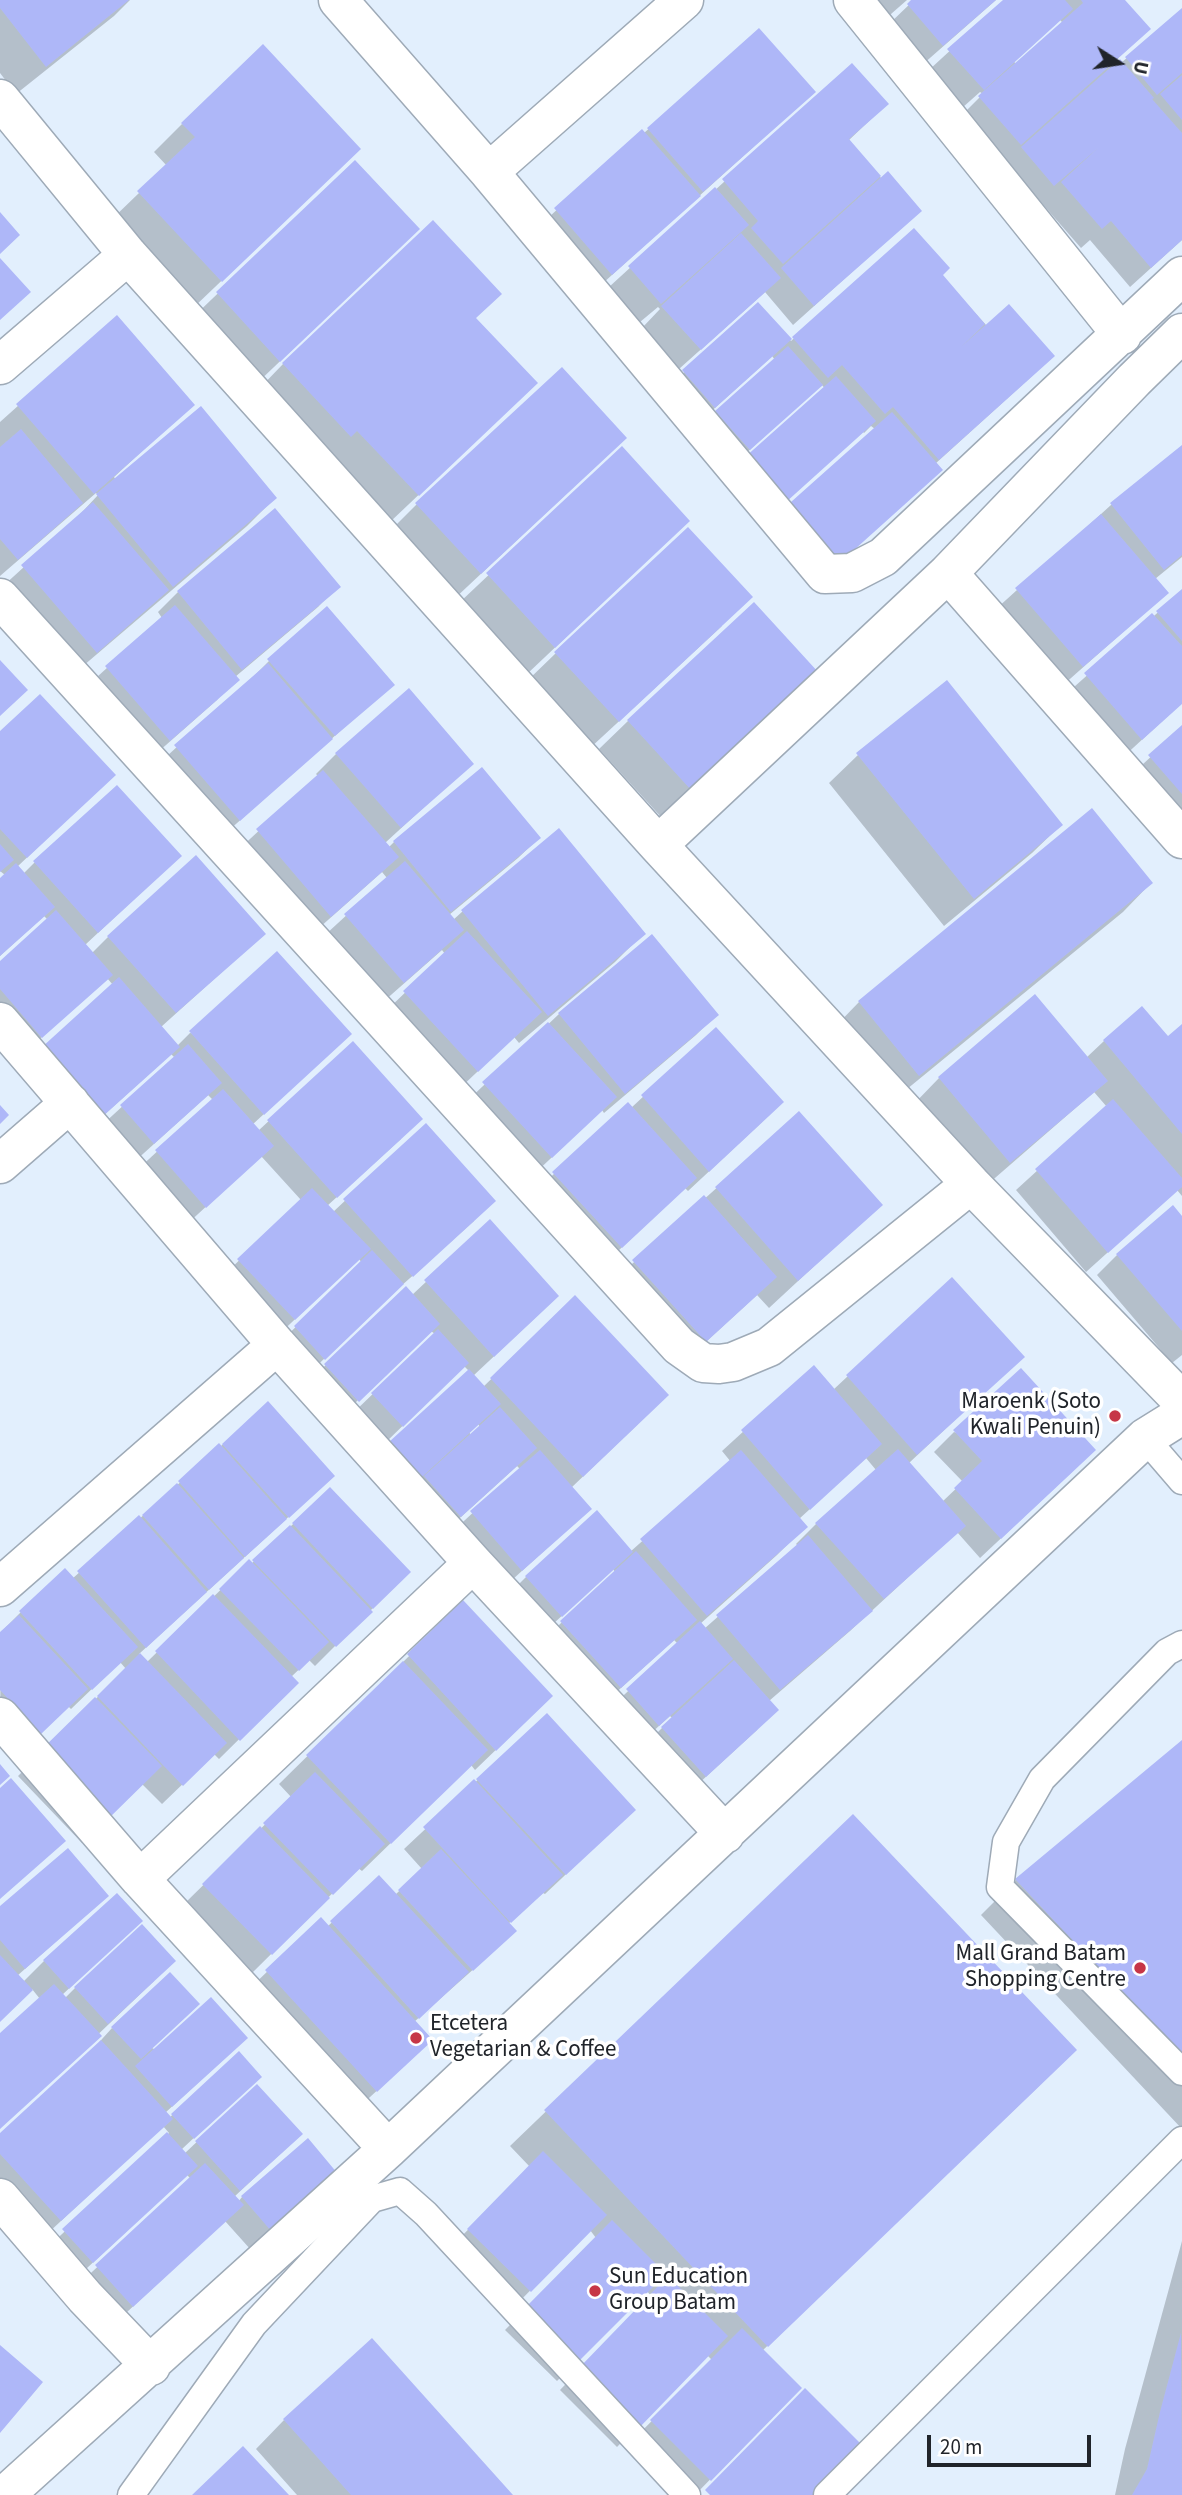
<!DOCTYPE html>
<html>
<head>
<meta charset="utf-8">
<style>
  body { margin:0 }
  #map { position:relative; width:1182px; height:2495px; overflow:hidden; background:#e2effd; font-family:"Source Sans 3",sans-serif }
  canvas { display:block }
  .north { position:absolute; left:1084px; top:28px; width:70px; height:70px; -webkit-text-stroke:5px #fff; paint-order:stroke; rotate:102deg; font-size:19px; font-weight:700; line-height:28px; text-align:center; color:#20242a }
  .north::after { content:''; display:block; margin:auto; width:24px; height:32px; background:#20242a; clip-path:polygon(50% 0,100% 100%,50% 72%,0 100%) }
  .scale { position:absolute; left:927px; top:2435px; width:164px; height:32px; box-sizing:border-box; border:4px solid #20242a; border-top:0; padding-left:9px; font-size:21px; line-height:24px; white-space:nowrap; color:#20242a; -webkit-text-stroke:5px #fff; paint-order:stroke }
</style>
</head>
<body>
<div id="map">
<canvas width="1182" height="2495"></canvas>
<div class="north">U</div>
<div class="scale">20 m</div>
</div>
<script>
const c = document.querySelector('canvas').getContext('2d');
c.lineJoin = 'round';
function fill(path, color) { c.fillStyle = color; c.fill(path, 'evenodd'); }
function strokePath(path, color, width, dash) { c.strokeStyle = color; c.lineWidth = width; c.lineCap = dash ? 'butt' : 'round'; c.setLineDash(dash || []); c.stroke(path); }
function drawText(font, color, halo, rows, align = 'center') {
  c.font = font + ' "Source Sans 3",sans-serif'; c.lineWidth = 7; c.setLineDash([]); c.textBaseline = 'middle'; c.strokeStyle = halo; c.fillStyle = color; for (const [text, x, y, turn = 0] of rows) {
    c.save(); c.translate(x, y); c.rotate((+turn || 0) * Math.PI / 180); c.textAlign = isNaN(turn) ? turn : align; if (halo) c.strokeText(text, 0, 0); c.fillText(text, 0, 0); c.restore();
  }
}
fill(new Path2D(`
  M0 0H130L114 16 16 94 0 73Z
  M865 0H907L883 21Z
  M914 0H996L922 65 888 25Z
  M1005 0H1123L1149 29 1117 59 1121 63 1182 10V240L1130 287 1090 240 1081 248 1039 200 1033 205 960 117 983 94 980 92 962 108 929 70ZM1060 20 1063 23 1017 64 1014 62Z
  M759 30 814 92 591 294 535 230 642 131 644 133Z
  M852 65 887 104 848 141 882 179 920 211 793 325 765 292 679 369 642 328 660 309 658 307 640 322 609 287Z
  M182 124 330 177 192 309 110 221 167 166 154 152Z
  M355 162 389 257 251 389 188 322Z
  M914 230 941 275 1032 376 935 464 813 586 764 531 875 429 871 426 864 433 821 384 729 469 696 432 775 360 772 356 694 427 664 391 758 304 791 341Z
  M116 318 192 405 114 477 116 480 275 498 247 526 76 672 2 587 70 525 98 495 96 493 0 576V422Z
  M474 319 507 411 389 523 255 393 283 364Z
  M1182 447V557L1155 579 1167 593 1062 686 996 609 1111 505Z
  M622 449 659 549 526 675 459 603Z
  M596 466 452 601 388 533 417 504Z
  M275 510 338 586 318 607 235 677 217 700 149 760 86 687 162 618 158 612 178 592Z
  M1182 591V703L1121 759 1065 695Z
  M722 626 589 749 527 681 556 653Z
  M269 661 393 684 218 840 155 767 249 681Z
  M817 673 662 818 599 749 628 721Z
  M1182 728V836L1129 777Z
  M0 734 93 795 17 867 23 874 35 862 159 876 85 945 92 953 108 937 264 934 161 1027 177 1046 190 1033 329 1054 252 1125 258 1131 353 1043 401 1139 327 1206 333 1212 426 1125 474 1221 391 1295 304 1378 275 1347 362 1263 359 1259 274 1339 218 1281 301 1200 261 1156 185 1226 136 1171 213 1100 208 1095 133 1163 101 1126 175 1058 171 1054 81 1136 113 985 107 978 21 1056 0 1032V963L48 920 44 916 0 956V880L5 875 0 871Z
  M336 754 471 764 385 843 388 848 394 842 539 838 518 858 449 915 453 920 463 911 643 934 615 962 519 1043 514 1037 457 1091 384 1013 445 954 442 950 383 1002 325 935 387 878 382 872 310 936 237 851 318 776 316 774Z
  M858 755 1061 825 1032 853 944 926 829 783Z
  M1151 883 1123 912 890 1103 831 1031 859 1002Z
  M559 1014 716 1015 696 1035 604 1113 602 1110 531 1177 464 1104Z
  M1182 1026V1196L1177 1190 1086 1272 1016 1190 1107 1107 1094 1092 980 1191 911 1107 939 1078 1086 1058 1104 1041 1167 1039Z
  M716 1029 762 1122 688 1191 685 1188 601 1267 533 1194 627 1104 631 1108Z
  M799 1114 880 1205 769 1308 757 1295 685 1361 613 1281Z
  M1182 1218V1355L1172 1363 1097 1275 1117 1255Z
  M490 1222 537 1316 473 1376 483 1387 575 1298 638 1424 571 1488 590 1509 501 1590 451 1533 520 1469 517 1466 440 1536 370 1463 469 1371 464 1366 382 1446 352 1414 435 1334 431 1331 337 1420 305 1385 406 1288 412 1295ZM478 1424 480 1427 471 1435 469 1432Z
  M952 1279 1022 1357 909 1463 942 1502 963 1482 934 1452 954 1432 1074 1470 980 1558 957 1532 850 1631 769 1701 757 1730 685 1796 642 1748 672 1718 670 1716 638 1745 607 1711 678 1644 674 1640 600 1707 541 1642 615 1572 613 1569 541 1635 506 1597 526 1577 630 1552 731 1462 722 1451 814 1367 833 1390ZM866 1458 876 1470 816 1524 796 1544 798 1546 704 1629 700 1624 777 1555 805 1527 799 1519Z
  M268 1404 333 1476 139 1654 147 1662 249 1562 251 1564 330 1489 409 1572 315 1666 309 1660 291 1677 296 1683 219 1759 214 1754 162 1804 142 1784 82 1843 18 1776 126 1669 120 1662 71 1709 68 1706 20 1753 0 1731 1 1632 21 1612 72 1579Z
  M463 1603 531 1716 475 1770 471 1765 362 1871 358 1868 251 1974 183 1905 292 1798 279 1784Z
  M547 1715 613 1830 545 1894 543 1893 508 1924 494 1951 414 2022 410 2060 356 2110 246 1992 321 1920 327 1927 379 1878 395 1895 422 1869 404 1849Z
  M1182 1742V2129L981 1915 1016 1880Z
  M853 1816 1040 2085 762 2351 799 2388 695 2495 632 2441 712 2360 707 2355 617 2447 560 2390 651 2296 647 2291 557 2381 505 2330 596 2238 590 2230 510 2311 448 2250 530 2167 510 2146Z
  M107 1896 17 1976 23 1982 44 1961 120 1941 62 1995 65 1998 75 1988 154 1981 0 2128V2035L40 1999 32 1989 0 2020V1909Z
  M112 2028 156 2050 225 2058 165 2113 169 2118 239 2054 249 2086 181 2150 184 2154 256 2086 280 2154 234 2197 238 2202 242 2197 336 2173 251 2250 225 2221 112 2326 76 2287 191 2179 187 2175 72 2282 44 2251 169 2133 163 2126 32 2248 0 2213V2135L93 2049Z
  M1182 2241V2495H1115L1125 2449Z
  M284 2420 510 2495H297L256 2449Z`), '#0003');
fill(new Path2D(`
  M0 0H129L46 67 0 8Z
  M911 0H996L943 46 907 4Z
  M1003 0H1065L1073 9 984 90 947 49Z
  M1081 0H1125L1151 29 1021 145 978 96 1083 3Z
  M1182 8V73L1157 95 1125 57Z
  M759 28 816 92 703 192 647 128Z
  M263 44 361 149 222 282 137 191 195 137 181 123Z
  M1120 59 1154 98 1152 99 1182 133V240L1151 268 1111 221 1102 229 1061 182 1098 148 1054 186 1021 147Z
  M852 63 889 104 849 139 881 176 783 264 751 228 758 221 722 179Z
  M1182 75V120L1160 94Z
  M642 129 701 196 612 275 554 208Z
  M355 160 420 229 280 362 216 292Z
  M888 171 922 211 814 306 781 268Z
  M715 187 749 225 661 304 628 266Z
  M0 212 20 235 0 254Z
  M433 220 502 294 476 318 538 383 419 496 357 431 351 437 282 363Z
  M914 228 950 268 943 275 985 324 961 347 1009 304 1055 356 939 460 893 407 885 414 842 365 828 378 792 337Z
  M741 233 781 278 701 350 661 306Z
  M0 258 31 292 0 320Z
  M758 302 792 339 715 408 682 370Z
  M117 315 195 405 94 494 16 404Z
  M788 346 823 385 750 450 715 411Z
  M562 367 627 438 481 574 415 503Z
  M836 376 876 421 785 503 744 458Z
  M201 406 277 498 173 587 96 494Z
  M892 412 943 470 834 568 782 510Z
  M21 429 83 503 18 560 0 539V447Z
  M1182 445V555L1164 570 1110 503Z
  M622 446 690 521 555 648 486 573Z
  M93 502 169 590 97 653 21 565Z
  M275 508 341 587 242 670 177 591Z
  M1101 514 1169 593 1083 667 1015 588Z
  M688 527 753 597 619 722 554 652Z
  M1182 589V641L1156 611Z
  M754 602 819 673 692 791 627 720Z
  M175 605 240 680 170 741 105 666Z
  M327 606 395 685 335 736 267 659Z
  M1152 613 1182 646V704L1142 740 1084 673Z
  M0 660 28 690 0 716Z
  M268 663 333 739 240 821 174 745Z
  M947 680 1063 825 974 899 856 753Z
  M409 688 474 764 401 828 335 753Z
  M40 694 116 775 27 858 0 829V731Z
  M1182 725V794L1148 755Z
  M482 767 541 838 451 912 393 841Z
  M323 770 399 857 331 917 256 829Z
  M117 785 182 856 98 933 33 861Z
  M1092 808 1153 883 919 1076 858 1001Z
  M559 828 646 934 548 1016 461 910Z
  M0 844 14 860 0 872Z
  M196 855 266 934 176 1013 107 936Z
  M405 861 464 930 404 983 344 914Z
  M16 863 55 907 0 956V878Z
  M56 910 113 975 42 1038 0 989V961Z
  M467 931 542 1012 478 1072 403 991Z
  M652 934 719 1015 625 1094 558 1013Z
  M277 951 352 1034 264 1115 189 1031Z
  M119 977 180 1047 102 1117 41 1048Z
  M1035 994 1108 1081 1010 1163 938 1077Z
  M1142 1006 1168 1036 1182 1024V1134L1103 1040Z
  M548 1022 617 1097 552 1158 482 1082Z
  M716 1027 784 1102 709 1172 641 1095Z
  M353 1041 423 1119 337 1198 267 1120Z
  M188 1044 222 1083 154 1144 120 1105Z
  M223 1089 274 1146 206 1208 155 1150Z
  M1113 1099 1182 1178V1187L1108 1253 1035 1169Z
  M628 1102 697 1178 622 1248 552 1172Z
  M0 1105 9 1115 0 1124Z
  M799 1111 883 1205 798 1281 715 1187Z
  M426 1123 496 1201 413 1277 343 1199Z
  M312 1188 371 1249 295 1320 237 1259Z
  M704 1195 777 1277 706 1342 632 1260Z
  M1173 1205 1182 1216V1331L1116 1254Z
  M490 1219 559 1296 494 1357 424 1280Z
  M372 1250 404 1284 325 1360 294 1326Z
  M952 1277 1025 1357 917 1455 846 1375Z
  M406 1286 440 1324 359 1402 324 1364Z
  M575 1295 669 1395 583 1477 490 1378Z
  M438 1329 469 1363 403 1427 371 1393Z
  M814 1365 882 1444 810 1510 741 1430Z
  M1021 1368 1096 1450 1001 1539 954 1488 982 1461 953 1430Z
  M469 1369 501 1404 422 1477 389 1442Z
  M268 1401 335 1476 289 1518 222 1444Z
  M500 1407 537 1448 461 1517 424 1476Z
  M219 1443 287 1519 245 1557 178 1481Z
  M898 1449 966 1526 884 1599 815 1523Z
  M540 1450 592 1509 522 1571 470 1511Z
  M741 1450 808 1527 707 1616 640 1539Z
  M177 1483 244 1558 209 1590 142 1515Z
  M330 1487 411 1572 373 1609 292 1523Z
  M597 1510 633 1552 562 1617 525 1576Z
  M139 1515 207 1592 146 1648 77 1571Z
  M290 1525 373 1612 336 1647 252 1560Z
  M808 1535 873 1611 780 1690 716 1615Z
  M636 1551 697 1620 621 1688 560 1621Z
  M249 1559 329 1642 299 1671 219 1589Z
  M65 1568 138 1647 92 1690 19 1611Z
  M213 1594 299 1683 240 1741 155 1651Z
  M463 1600 553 1696 496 1751 407 1654Z
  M19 1615 88 1689 41 1734 0 1690V1632Z
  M700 1621 733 1659 659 1726 626 1689Z
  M140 1653 227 1743 183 1786 97 1696Z
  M734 1660 779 1710 706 1777 661 1727Z
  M403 1661 488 1750 391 1844 306 1755Z
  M95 1697 162 1766 103 1824 36 1755Z
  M547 1713 636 1810 566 1875 476 1779Z
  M1182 1740V2057L1015 1879Z
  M0 1764 10 1776 0 1785Z
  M315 1772 385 1844 333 1895 263 1823Z
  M11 1778 66 1841 0 1899V1788Z
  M474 1779 563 1875 511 1923 423 1827Z
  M853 1814 1077 2050 768 2347 544 2110Z
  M260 1826 330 1898 272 1955 202 1884Z
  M68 1848 109 1896 25 1969 0 1940V1906Z
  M441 1849 517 1931 473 1971 398 1890Z
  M379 1875 469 1972 419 2019 330 1921Z
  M117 1893 143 1921 69 1989 43 1960Z
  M321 1917 433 2040 377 2092 265 1970Z
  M142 1924 176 1961 108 2024 74 1987Z
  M0 1955 33 1990 0 2022Z
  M170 1972 200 2004 141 2059 111 2027Z
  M54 1984 102 2036 0 2129V2033Z
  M211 1997 248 2038 172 2107 135 2066Z
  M101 2040 173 2119 61 2221 0 2154V2133Z
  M239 2051 262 2077 194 2139 171 2114Z
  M257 2084 303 2134 240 2191 195 2141Z
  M167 2132 198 2166 93 2263 62 2229Z
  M308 2138 338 2174 272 2232 241 2196Z
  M543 2151 607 2215 531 2292 467 2229Z
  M205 2163 244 2205 133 2307 95 2265Z
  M612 2220 666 2274 578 2362 524 2309Z
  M668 2276 728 2336 639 2428 579 2368Z
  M742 2328 802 2388 711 2481 650 2420Z
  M1181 2333 1182 2495H1132L1147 2469 1160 2412Z
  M372 2338 513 2495H351L283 2419Z
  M0 2345 43 2382 0 2433Z
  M805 2388 865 2448 818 2495H710L705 2490Z
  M243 2446 289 2495H192Z`), '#aeb7f8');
const lane = new Path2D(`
  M1145 1438 1182 1481
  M1182 1644 1167 1652 1042 1779 1006 1842 1000 1887 1182 2072
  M131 2495 254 2324 372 2199 400 2191 426 2214 687 2495
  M827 2495 1182 2140`);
const street = new Path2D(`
  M338 0 489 172 825 574 852 573 883 557 1182 276
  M853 0 1122 335
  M0 99 128 255 658 845 971 1184 1182 1401
  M489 172 684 0
  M0 365 128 255
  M948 573 1182 839
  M0 598 679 1346 703 1363 719 1364 733 1362 769 1347 971 1184
  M658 845 948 573 1134 380 1182 333
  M0 1022 277 1345 473 1563 725 1834
  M0 1164 70 1103
  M0 1587 277 1345
  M0 1717 140 1879 388 2149
  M140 1879 473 1563
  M0 2198 85 2297 151 2366
  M5 2495 388 2149 1145 1438 1182 1415`);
strokePath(lane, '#9eaab7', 29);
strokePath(street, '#9eaab7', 41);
strokePath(lane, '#fff', 26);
strokePath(street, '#fff', 38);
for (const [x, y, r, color] of [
  [1115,1416,7,"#c63647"],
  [1140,1968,7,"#c63647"],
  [416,2038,7,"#c63647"],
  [595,2291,7,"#c63647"]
]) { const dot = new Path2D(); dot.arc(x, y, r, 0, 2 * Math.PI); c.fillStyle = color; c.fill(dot); strokePath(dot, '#fff', 2.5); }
drawText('23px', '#20242a', '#fff', [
  ["Maroenk (Soto",1101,1403],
  ["Kwali Penuin)",1101,1429],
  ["Mall Grand Batam",1126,1955],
  ["Shopping Centre",1126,1981],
  ["Etcetera",430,2025,"left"],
  ["Vegetarian & Coffee",430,2051,"left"],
  ["Sun Education",609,2278,"left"],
  ["Group Batam",609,2304,"left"]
], 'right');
</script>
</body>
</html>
